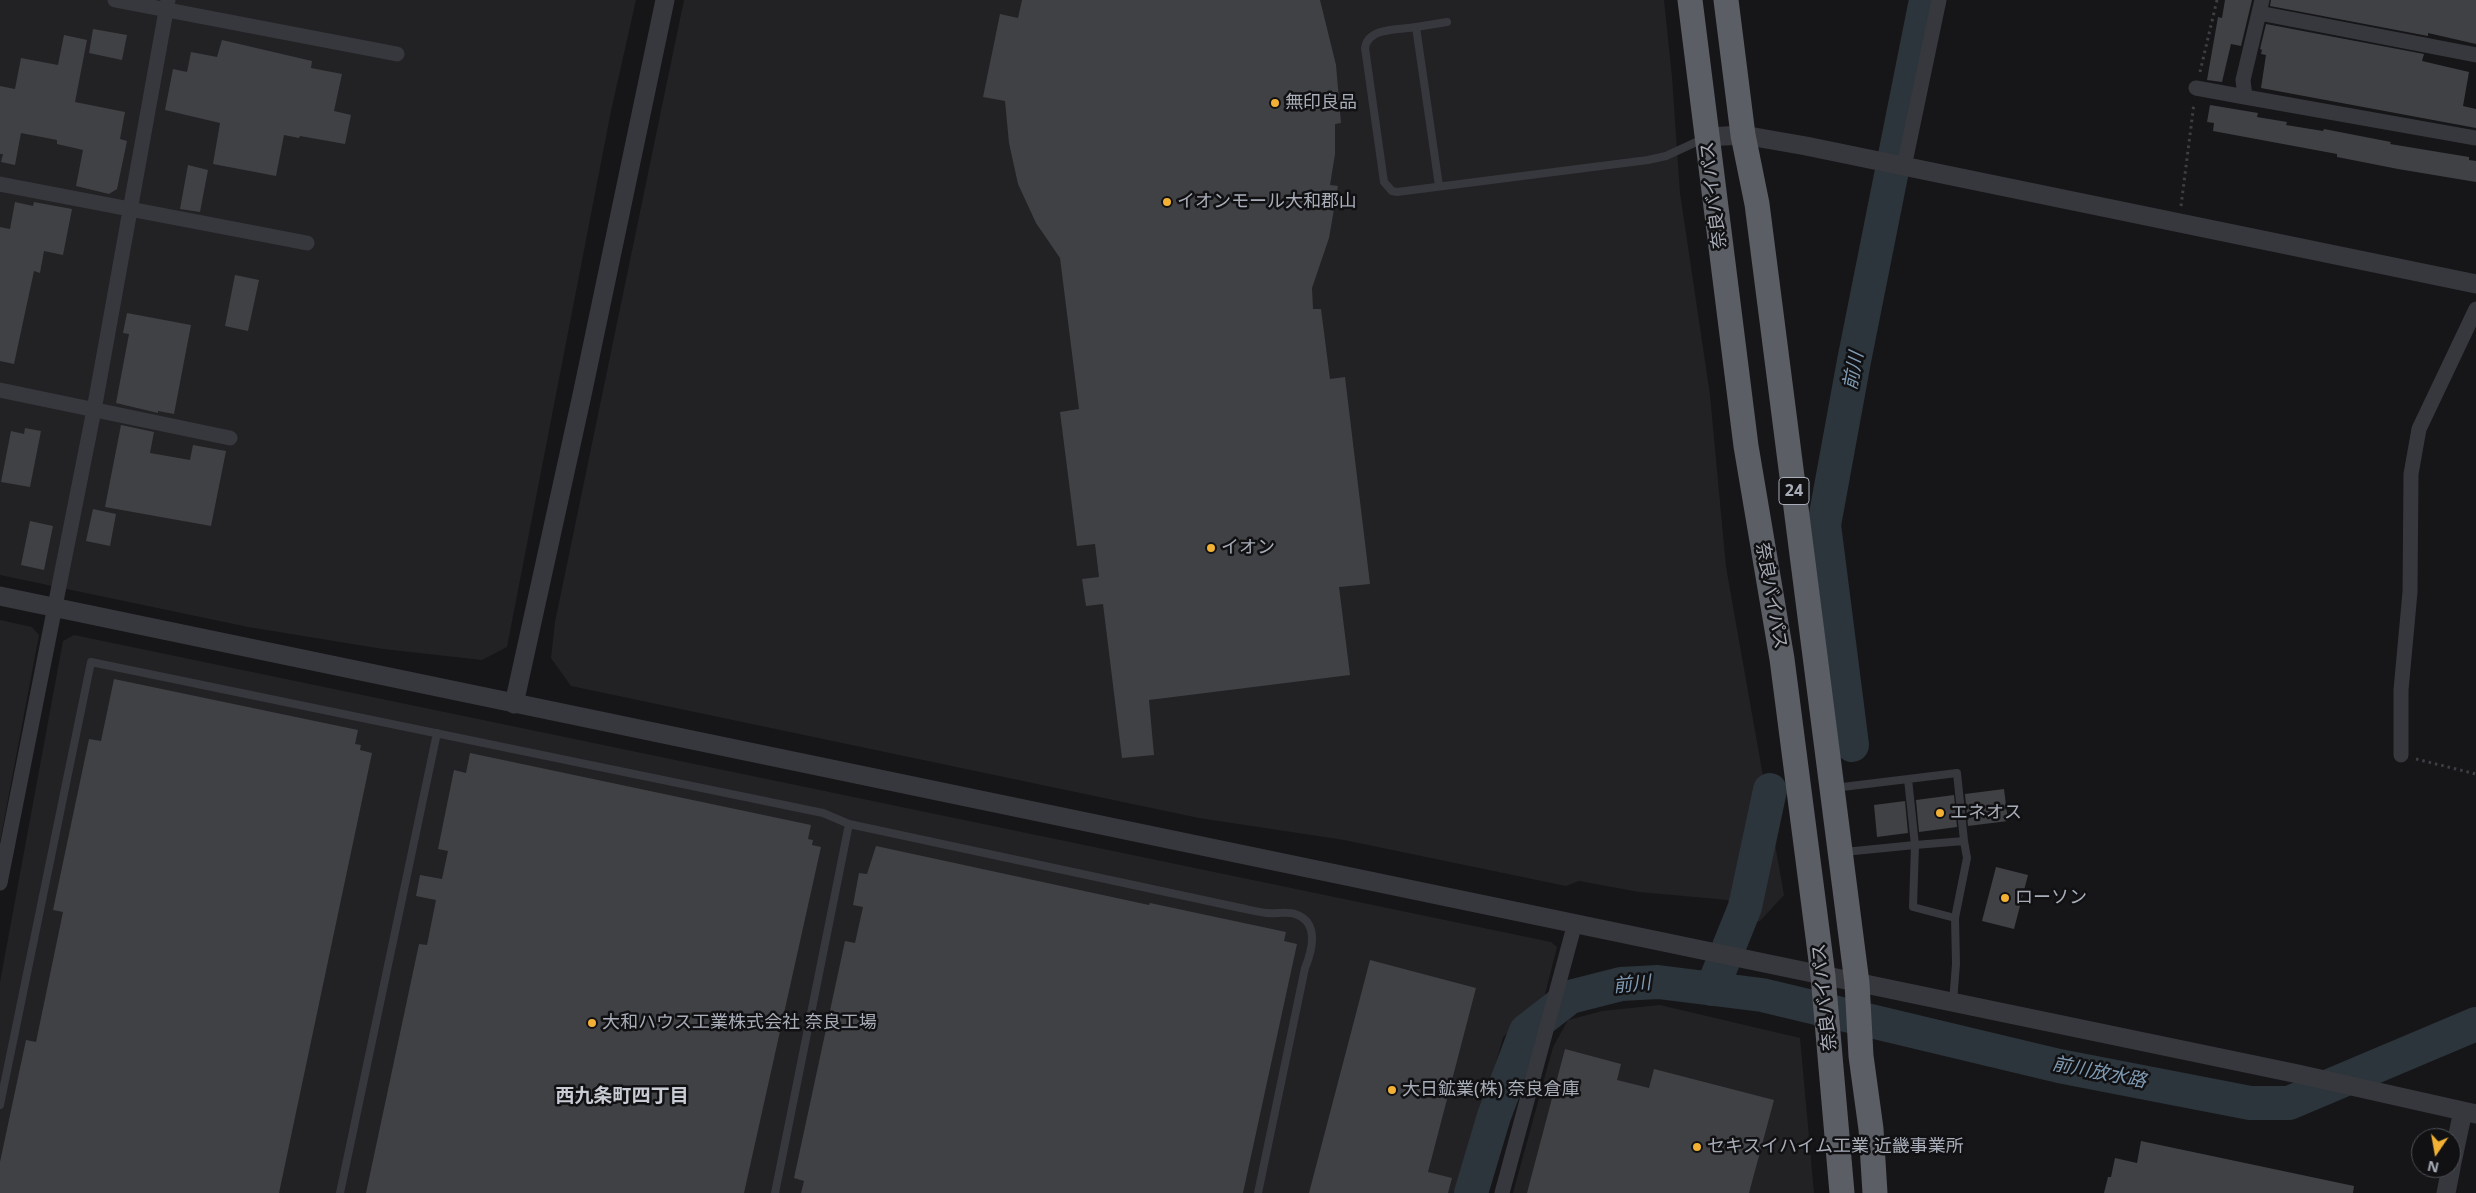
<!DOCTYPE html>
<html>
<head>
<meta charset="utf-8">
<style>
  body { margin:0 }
  #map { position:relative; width:2476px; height:1193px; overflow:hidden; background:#161618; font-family:"Noto Sans",sans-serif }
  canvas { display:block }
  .north { position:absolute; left:2411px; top:1128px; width:50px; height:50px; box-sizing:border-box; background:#111113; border:1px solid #4d4f55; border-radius:50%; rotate:192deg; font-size:14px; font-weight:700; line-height:20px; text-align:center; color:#a8adb8 }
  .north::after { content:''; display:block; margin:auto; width:18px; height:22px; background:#f2b134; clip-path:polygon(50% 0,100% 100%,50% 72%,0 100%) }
</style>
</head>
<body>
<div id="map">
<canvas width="2476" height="1193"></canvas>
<div class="north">N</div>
</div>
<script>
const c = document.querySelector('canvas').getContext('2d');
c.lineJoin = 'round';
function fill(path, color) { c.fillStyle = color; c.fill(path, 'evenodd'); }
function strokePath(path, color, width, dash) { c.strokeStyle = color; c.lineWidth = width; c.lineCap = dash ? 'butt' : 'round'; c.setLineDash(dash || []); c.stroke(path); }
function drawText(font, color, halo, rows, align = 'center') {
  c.font = font + ' "Noto Sans","Noto Sans JP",sans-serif'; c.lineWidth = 5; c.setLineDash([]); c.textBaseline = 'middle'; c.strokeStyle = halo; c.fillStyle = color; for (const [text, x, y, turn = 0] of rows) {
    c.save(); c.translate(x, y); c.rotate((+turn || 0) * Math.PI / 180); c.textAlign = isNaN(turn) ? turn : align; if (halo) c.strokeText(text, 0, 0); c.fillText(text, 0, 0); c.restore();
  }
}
fill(new Path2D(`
  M0 0H636L611 111 507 647 482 660 383 649 248 627 0 575Z
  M684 0H1664L1672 77 1680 193 1710 395 1726 567 1784 895 1760 921 1746 924 1732 920 1728 900 1639 892 1579 881 1566 886 1344 840 1199 818 571 686 551 658 555 622Z
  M0 620 32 627 39 635 0 842Z
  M74 635 1551 942 1557 947 1542 1006 1503 1037 1461 1193H0V982L63 641Z
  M1660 1005 1800 1038 1814 1193H1513L1553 1047 1568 1020 1602 1011Z`), '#222225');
strokePath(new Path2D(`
  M1852 745 1824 525 1854 361 1926 0
  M1712 989 1745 907 1770 790
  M1471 1193 1494 1116 1526 1031 1570 997 1621 984 1658 982 1762 995 2059 1066 2250 1103H2289L2476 1024`), '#2c353c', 34);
fill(new Path2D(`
  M1022 0H1320L1336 65 1341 123 1335 124V154L1330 185 1338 186 1329 238 1312 288 1313 309H1321L1330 379 1345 377 1370 584 1339 587 1350 675 1149 700 1154 755 1122 758 1103 604 1086 606 1082 579 1099 577 1095 544 1077 546 1060 412 1079 409 1060 258 1036 223 1018 184 1009 143 1005 101 983 97 1000 14 1018 18Z
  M2225 0H2252L2241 46 2231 44 2222 82 2207 80 2218 17 2222 18Z
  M2271 0H2476V44L2428 33V36L2270 6Z
  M2266 24 2424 54 2422 61 2469 72 2463 106 2476 109V128L2261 88 2266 55 2261 54 2262 50 2260 49Z
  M93 29 127 35 122 60 89 53Z
  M64 35 87 40 75 102 125 112 120 139 127 141 117 189 109 194 76 186 83 150 57 144V140L21 133 15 165 1 162 3 154H0V86L15 89 21 58 58 65Z
  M222 40 312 61 311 68 342 74 334 111 351 115 345 144 300 136 299 138 284 135 276 176 213 164 220 123 165 110 173 69 187 72 191 52 217 57Z
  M2210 105 2258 113 2257 117 2287 122 2286 125 2323 131 2324 129 2391 142 2390 144 2469 157V160L2476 161V182L2398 169 2337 157V154L2213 131 2214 123 2207 122Z
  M188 165 208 170 200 212 180 209Z
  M15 202 33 206 34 202 72 209 63 255 44 251 40 273 34 271 14 364 0 361V227L10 229Z
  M235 275 259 280 248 331 225 326Z
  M127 313 191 325 174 414 158 411V413L116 403 129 334 123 333Z
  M121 425 154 432 150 453 190 460 193 445 226 451 211 526 105 507Z
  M25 428 41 431 30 487 1 482 11 431 24 434Z
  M93 509 116 514 110 546 86 541Z
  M30 521 53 526 44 570 21 565Z
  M114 679 358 730 355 744 361 745 360 750 372 753 279 1193H0V1162L26 1040 36 1042 63 912 53 910 89 739 101 741Z
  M470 753 811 825 808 839 813 840 812 845 821 847 744 1193H366L419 944 427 945 436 900 416 896 420 875 442 879 448 851 438 849 454 770 466 773Z
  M2004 789 2008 821 1968 826 1965 794Z
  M1954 795 1957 827 1919 832 1916 800Z
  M1905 801 1908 833 1877 837 1874 805Z
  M876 846 1149 905 1150 903 1286 932 1284 941 1297 944 1243 1193H801L804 1181 794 1178 845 941 855 943 863 907 853 905 859 873 867 874Z
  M1996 867 2028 875 2014 929 1982 921Z
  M1370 960 1476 988 1428 1172 1452 1178 1448 1193H1309Z
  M1565 1049 1621 1064 1617 1080 1649 1088 1654 1069 1774 1100 1749 1193H1527Z
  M2141 1141 2354 1186 2353 1193H2104L2108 1177H2111L2115 1158 2137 1163Z`), '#404145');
strokePath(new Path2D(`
  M2200 72 2217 0
  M2181 206 2194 103
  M2416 759 2476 774`), '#3d3f44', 3, [2.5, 4]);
strokePath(new Path2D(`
  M1416 27 1447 22
  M1439 186 1416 27C1399 30 1368 27 1365 48L1384 182 1392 191 1397 192 1648 160 1666 156 1705 138
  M1908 779 1957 773 1964 841
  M1834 788 1908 779 1915 845 1964 841 1967 858 1955 918
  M1844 852 1915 845 1913 907 1955 918 1956 964 1953 1002
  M0 1105 91 662 823 813 849 824
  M340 1193 437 733
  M775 1193 849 824 1236 907C1247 909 1257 912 1267 913 1276 914 1287 911 1295 914 1320 922 1312 951 1305 968L1258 1193`), '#37383d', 8);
strokePath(new Path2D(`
  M115 0 397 54
  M2262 0 2243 80 2245 97 2476 138
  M2259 13 2476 55
  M2196 88 2245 97
  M1904 167 1939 0
  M0 184 307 243
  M0 390 230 438
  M2401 755V690L2410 592 2411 474 2419 429 2476 309
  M0 883 94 410 168 0
  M1502 1193 1575 923`), '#37383d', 15);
strokePath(new Path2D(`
  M1707 137 1743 135 1806 146 2476 284
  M0 596 2298 1074 2476 1114
  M514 704 582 395 665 0
  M2451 1167 2463 1111
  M2446 1193 2451 1168`), '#37383d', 19);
strokePath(new Path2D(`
  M1690 0 1746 446 1782 659 1823 976 1842 1193
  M1726 0 1743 135 1757 204 1857 983 1861 1056 1871 1129 1875 1193`), '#5b5e65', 25);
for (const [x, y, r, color] of [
  [1275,103,5,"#f2b134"],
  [1167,202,5,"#f2b134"],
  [1211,548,5,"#f2b134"],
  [1940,813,5,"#f2b134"],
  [2005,898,5,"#f2b134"],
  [592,1023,5,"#f2b134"],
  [1392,1090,5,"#f2b134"],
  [1697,1147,5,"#f2b134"]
]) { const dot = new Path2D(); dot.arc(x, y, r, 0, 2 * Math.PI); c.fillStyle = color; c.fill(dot); strokePath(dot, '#111113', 2); }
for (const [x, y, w] of [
  [1794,491,30]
]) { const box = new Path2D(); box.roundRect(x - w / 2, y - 13.5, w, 27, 4); c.fillStyle = '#111113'; c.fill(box); strokePath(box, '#a8adb8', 1); }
drawText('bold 16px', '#a8adb8', null, [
  ["24",1794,491]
]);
drawText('18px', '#a8adb8', '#111113', [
  ["無印良品",1285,103],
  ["イオンモール大和郡山",1177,202],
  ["イオン",1221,548],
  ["エネオス",1950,813],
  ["ローソン",2015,898],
  ["大和ハウス工業株式会社 奈良工場",602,1023],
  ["大日鉱業(株) 奈良倉庫",1402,1090],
  ["セキスイハイム工業 近畿事業所",1707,1147]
], 'left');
drawText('18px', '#a8adb8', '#111113', [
  ["奈良バイパス",1714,195,-97],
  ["奈良バイパス",1771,596,80],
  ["奈良バイパス",1825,997,-96]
]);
drawText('italic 19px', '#7f9bb3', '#111113', [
  ["前川",1854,371,-79],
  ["前川",1632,985,-6],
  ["前川放水路",2099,1073,11]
]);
drawText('bold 19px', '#c9ccd4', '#111113', [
  ["西九条町四丁目",622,1097]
]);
</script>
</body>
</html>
